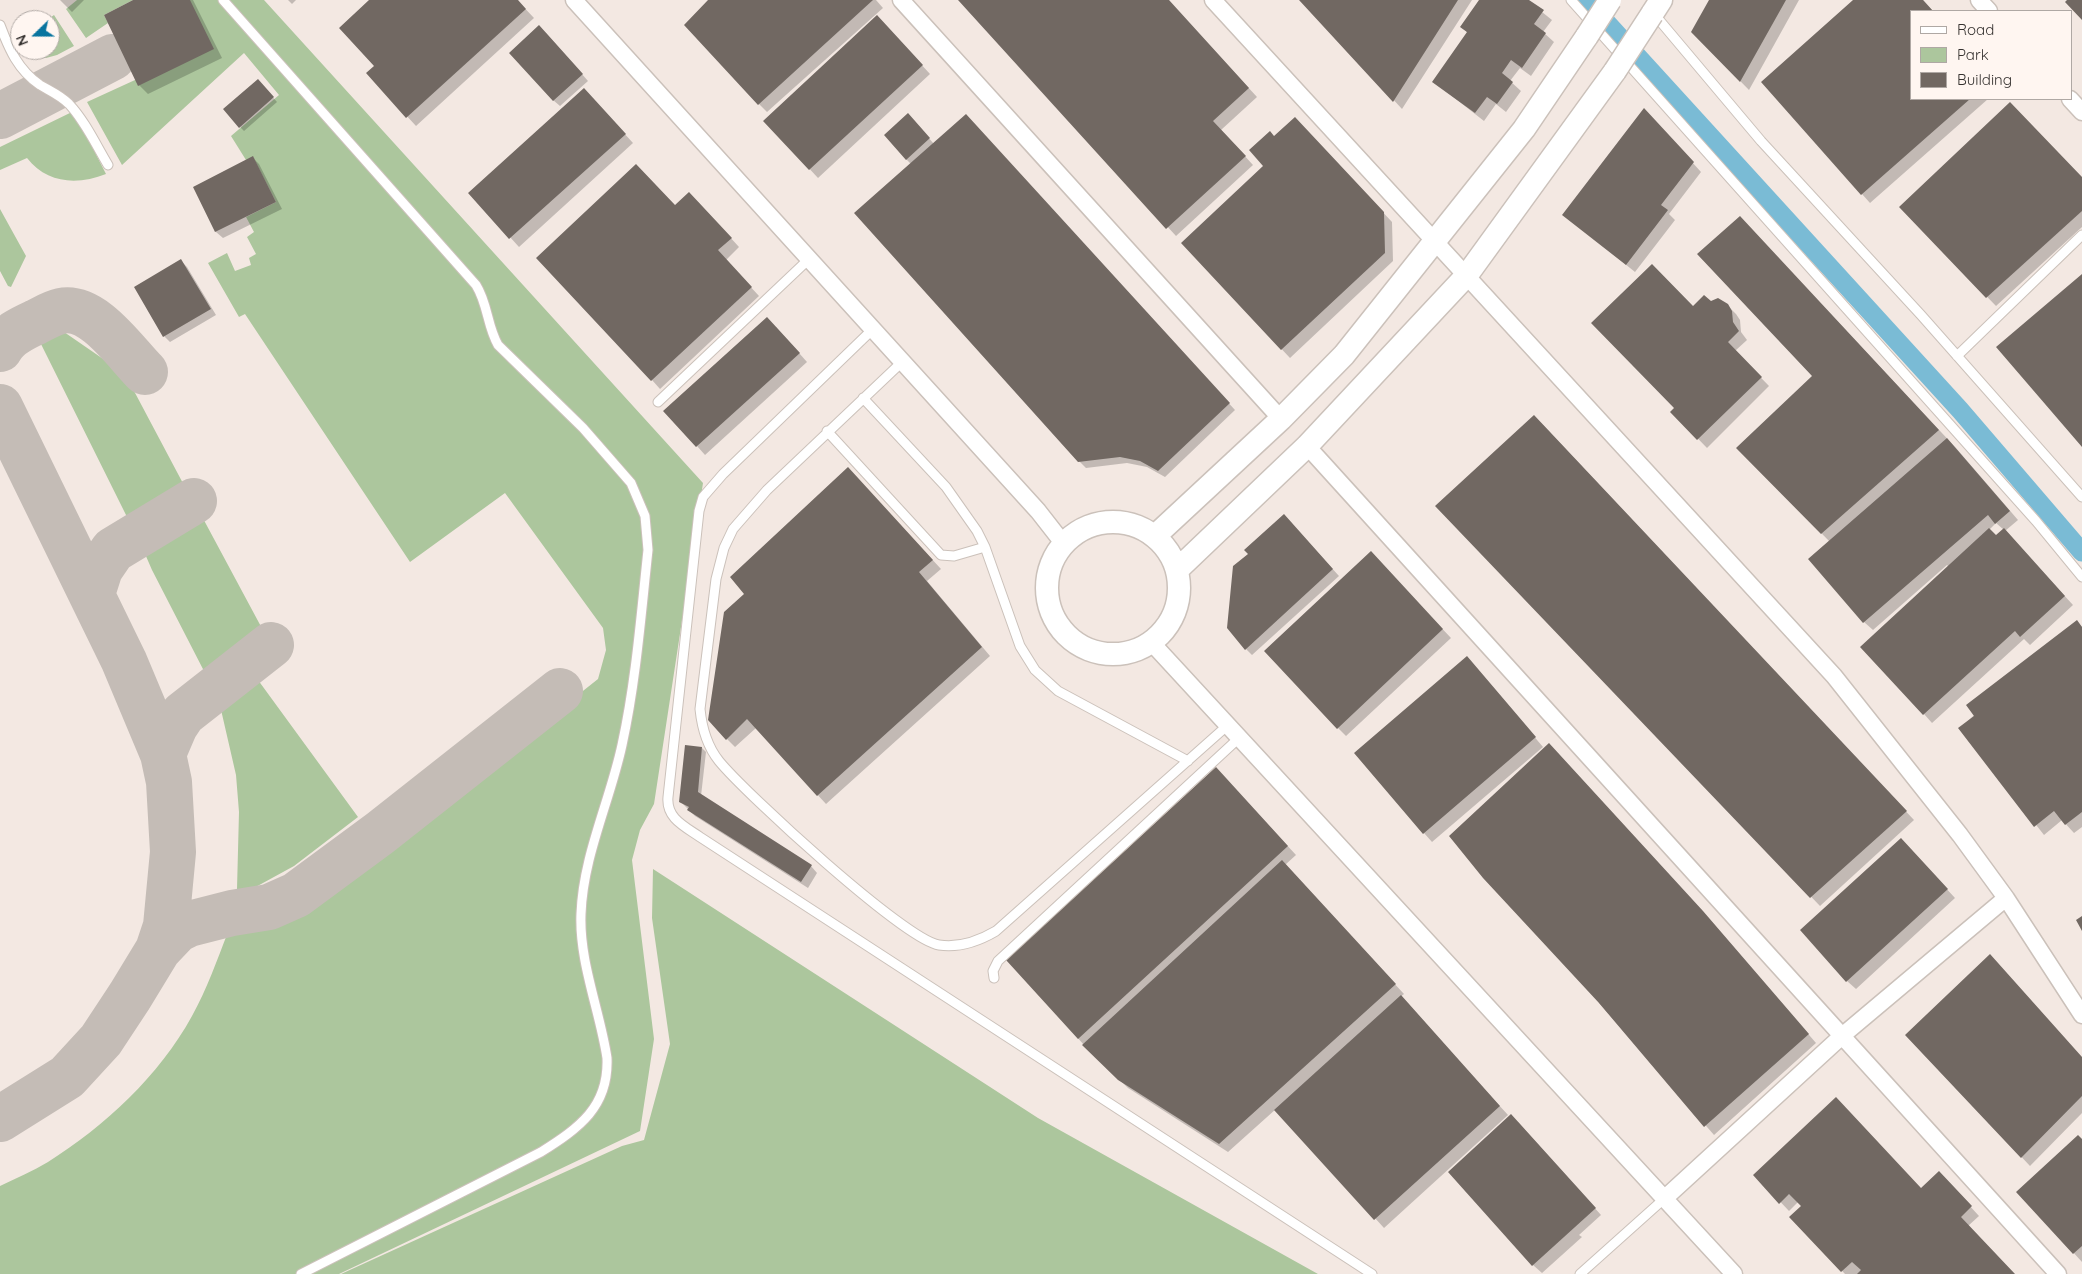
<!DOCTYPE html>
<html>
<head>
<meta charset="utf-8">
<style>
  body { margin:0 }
  #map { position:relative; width:2082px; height:1274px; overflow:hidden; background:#f3e8e2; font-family:Quicksand,sans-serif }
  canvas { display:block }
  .legend { position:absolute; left:1910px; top:10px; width:162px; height:90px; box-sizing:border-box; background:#fff6f1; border:1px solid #afa8a4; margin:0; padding:6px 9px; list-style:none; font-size:15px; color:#363230 }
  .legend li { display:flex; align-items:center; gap:10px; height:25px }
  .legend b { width:25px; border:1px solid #afa8a4 }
  .north { position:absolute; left:10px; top:10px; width:50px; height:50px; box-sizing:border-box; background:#fff6f1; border:1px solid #afa8a4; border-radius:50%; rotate:248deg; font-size:14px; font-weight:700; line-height:20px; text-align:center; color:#363230 }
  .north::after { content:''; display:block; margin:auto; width:18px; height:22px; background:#08749f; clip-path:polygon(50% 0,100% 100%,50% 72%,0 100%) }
</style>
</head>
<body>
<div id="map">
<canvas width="2082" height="1274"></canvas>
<ul class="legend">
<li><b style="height:6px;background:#fff"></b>Road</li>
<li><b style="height:14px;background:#acc69d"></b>Park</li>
<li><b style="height:14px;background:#716862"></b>Building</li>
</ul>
<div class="north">N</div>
</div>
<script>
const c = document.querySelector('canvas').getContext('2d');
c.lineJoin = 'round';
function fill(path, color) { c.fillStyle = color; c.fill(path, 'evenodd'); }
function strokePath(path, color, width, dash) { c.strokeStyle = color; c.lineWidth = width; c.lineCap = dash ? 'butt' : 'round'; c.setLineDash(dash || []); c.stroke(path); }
fill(new Path2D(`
  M77 0H133L104 15 108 23 86 38 66 9Z
  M190 0H264L703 483 654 804 640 830 632 860 654 1039 640 1131 339 1274H0V1186C16 1178 33 1171 48 1162 105 1126 159 1076 192 1016 207 989 217 960 228 932L290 915 311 904 384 849 598 679 606 650 603 628 505 493 410 562 245 314 239 317 208 263 227 253 235 271 251 265 249 258 256 254 247 237 254 232 246 217 276 202 253 157 246 160 231 136 279 95 244 53 122 165 87 102 135 80Z
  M54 15 74 46 57 55 46 58 33 50H50V20H47Z
  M74 111 106 174C78 185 47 184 27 158L0 170V147Z
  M0 209 26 256 11 287 8 286 0 271Z
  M51 323 125 374 186 489 129 521 37 336 41 329Z
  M199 511 265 634 216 673H205L152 570 142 547Z
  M278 656 281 663 258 680 358 817 294 866 252 889H237L239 812 236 775 219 701 226 693Z
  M653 869 1038 1118 1318 1274H341L622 1146 644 1140 670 1044 652 918Z`), '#acc69d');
fill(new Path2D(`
  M60 0H84L72 12Z
  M136 0H193L222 58 148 94 139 85Z
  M288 0H296L292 4Z
  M371 0H517L534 18 416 126 367 73 376 66Z
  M710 0H876L883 8 767 112 759 104Z
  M959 0H1168L1257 97 1221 130 1253 165 1176 236Z
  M1301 0H1472L1402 109Z
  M1480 0H1527L1552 20 1543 32 1554 42 1531 76 1520 68 1510 81 1521 91 1506 112 1496 104 1484 121 1434 82 1468 33 1461 27Z
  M1710 0H1799L1749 90 1692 32Z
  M1855 0H1923L1933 11H1911V99H1988L1870 203 1762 82Z
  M885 25 930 74 818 178 765 121Z
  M546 33 588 81 560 106 553 100Z
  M262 85 277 102 244 131 240 127Z
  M592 98 633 143 519 247 470 193Z
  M912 119 934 144 972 122 1235 410 1165 477 1147 467 1127 463 1086 468 1079 461 911 164 906 159Z
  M1653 119 1701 172 1669 214 1675 220 1635 272 1564 215Z
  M1303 127 1392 222 1393 261 1290 358 1182 243 1265 166 1275 138Z
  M253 158 259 164 282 209 223 238 216 232 194 187Z
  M2082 179V227L1996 306 1900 207Z
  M698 202 739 247 726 260 759 296 660 389 652 380 675 207Z
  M1748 226 1956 448 2018 520 2005 531 2073 605 2030 645 2024 639 1932 723 1924 714 1949 567 1947 565 1873 630 1864 622 1830 542 1738 448 1814 376ZM1996 523 2004 530 1996 537 1989 530Z
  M181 261 187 267 216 315 170 342 164 336Z
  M1710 302 1727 305 1736 314 1740 320 1741 332 1747 340 1735 351 1769 386 1707 448 1672 412 1676 408 1693 307Z
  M776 327 807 362 705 455 697 446Z
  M1543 425 1914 820 1820 906 1437 506Z
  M856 477 941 569 927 581 990 656 826 804 756 728 735 747 727 739 746 594Z
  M1290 522 1339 576 1252 655 1246 649 1249 554Z
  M1379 562 1451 638 1346 736 1338 728Z
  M2077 622 2082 627V827L2074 833 2062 820 2044 835 1960 728Z
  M1475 667 1543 747 1432 842 1424 833Z
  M702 748 706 752 701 796 811 866 817 873 808 888 695 816 680 801Z
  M1224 777 1296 855 1285 865 1404 994 1400 997 1508 1115 1384 1228 1276 1109 1228 1152 1128 1088 1084 1045 1008 960Z
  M1909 848 1955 898 1856 989 1847 981Z
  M1711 921 1816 1043 1714 1135 1599 1003Z
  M1990 955 2082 1058V1113L2030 1166 1907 1035Z
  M1518 1122 1601 1215 1579 1235 1582 1237 1542 1273 1533 1265Z
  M2082 1140V1262L2018 1192Z
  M1755 1175 1921 1189 1947 1181 1979 1216 1968 1226 2014 1274H1845L1791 1217 1802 1206 1798 1202 1789 1211Z`), '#0003');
strokePath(new Path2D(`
  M1586 0 1960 410 2082 552`), '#7abbd5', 19);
strokePath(new Path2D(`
  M0 116 113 57
  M0 349C7 335 23 328 36 322 44 318 52 313 61 311 93 304 125 352 145 372
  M0 407 124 661 163 754 169 782 173 852 166 926 158 950 130 996 101 1040 67 1077 0 1119
  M92 594 100 569 113 550 194 501
  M163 754 175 726 183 714 271 645
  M158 950 177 930 189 924 232 913 269 907 296 895 380 833 560 691`), '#c4bcb6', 46);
fill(new Path2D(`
  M133 0H190L214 49 138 86 104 15Z
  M369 0H518L526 9 406 118 366 73 374 66 339 28Z
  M708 0H873L758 105 684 25Z
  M958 0H1169L1249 88 1213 121 1246 156 1166 229Z
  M1299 0H1458L1393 102Z
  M1479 0H1529L1544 10 1534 24 1546 33 1522 68 1511 60 1502 73 1513 82 1497 104 1487 97 1475 113 1432 82 1467 32 1460 27Z
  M1709 0H1786L1740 82 1691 32Z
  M1853 0H1923L1933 11H1911V99H1970L1861 195 1761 82Z
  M2067 0H2082V20L2065 2Z
  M877 15 923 65 809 170 763 121Z
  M539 25 583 74 553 101 509 53Z
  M258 79 274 97 239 128 223 109Z
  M584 88 626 134 509 239 468 193Z
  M2010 102 2082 177V211L1986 298 1899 207Z
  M1644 108 1694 162 1661 205 1668 210 1626 265 1562 215Z
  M908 113 930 138 906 160 884 135Z
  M966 114 1230 403 1158 471 1140 461 1120 457 1078 462 854 213Z
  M1295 117 1384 212 1385 253 1281 350 1181 243 1263 166 1249 150 1270 131 1274 136Z
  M253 156 276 202 215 232 193 187Z
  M636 164 675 205 689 192 732 238 718 250 752 287 651 381 536 258Z
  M1740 216 1939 430 1821 534 1736 448 1812 376 1697 254Z
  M181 259 211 309 163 337 134 287Z
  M1652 264 1693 306 1704 295 1711 301 1718 298 1728 304 1732 311 1733 322 1739 331 1728 342 1762 377 1697 440 1670 412 1674 408 1591 323Z
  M2082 274V447L1996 347Z
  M767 317 800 353 696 447 663 411Z
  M1534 415 1907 811 1810 898 1435 506Z
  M1947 438 2010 511 1995 524 1988 515 1863 623 1808 559Z
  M848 467 933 560 919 572 982 647 817 796 747 719 726 740 708 720 724 612 744 594 730 577Z
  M1284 514 1333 569 1245 650 1227 628 1233 566 1248 554 1244 550Z
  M1989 528 1996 535 2004 528 2065 596 2020 637 2015 631 1923 715 1860 647Z
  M1371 551 1443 629 1337 729 1264 651Z
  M2077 620 2082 627V812L2065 825 2054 811 2034 827 1958 728 1974 716 1966 705Z
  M1467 656 1536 737 1423 834 1354 753Z
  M1549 743 1703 911 1809 1034 1704 1127 1599 1003 1483 878 1449 836Z
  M685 745 702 747 698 792 812 865 801 882 687 810 689 807 679 802Z
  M1216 767 1288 846 1078 1039 1006 960Z
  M1901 838 1948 889 1846 982 1800 930Z
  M1282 860 1396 984 1219 1144 1118 1080 1082 1045Z
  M2082 916V931L2076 920Z
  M1990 954 2082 1057V1096L2021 1158 1905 1035Z
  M1401 995 1500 1106 1374 1220 1274 1110Z
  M1836 1097 1921 1188 1939 1171 1972 1206 1961 1217 2015 1274H1857L1861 1270 1852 1262 1841 1272 1789 1217 1801 1206 1789 1194 1779 1204 1753 1175Z
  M1511 1114 1596 1208 1532 1266 1448 1172Z
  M2078 1135 2082 1139V1246L2073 1254 2016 1192Z`), '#716862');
const lane = new Path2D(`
  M223 0 476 285C488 304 487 326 498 345L583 428 631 483 645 516 648 550C641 615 636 681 622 745 610 801 583 856 581 914 579 962 600 1011 607 1058 609 1107 579 1128 541 1152L301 1274
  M1571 0 2036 521 2082 577
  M1660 21 1761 141 1921 315 2082 497
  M0 25C9 49 18 70 40 85 50 91 60 95 69 104 85 121 96 145 108 165
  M872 330 723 474 703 497 699 511 668 797C666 818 684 826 700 837L1372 1274
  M1957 356 2082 235
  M902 362 767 490 733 529 724 548 716 579 700 709C702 729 707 746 719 761 745 793 905 940 939 945 959 948 979 941 996 931L1228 725
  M863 398 946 487 977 531 985 547 1020 646 1035 670 1058 691 1188 761
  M658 402 809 259
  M827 431 941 555 954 556 985 547
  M994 978 993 971 998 961 1239 738
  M1580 1274 1665 1198`);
const street = new Path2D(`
  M574 0 1038 511 1063 543
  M901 0 1281 419
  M1213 0 1834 676 1960 835 2006 898 2082 1015
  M1979 0 1989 11
  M2070 99 2082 112
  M1307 446 2058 1274
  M1151 642 1734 1274
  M1665 1198 1843 1035 2006 898`);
const secondary = new Path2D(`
  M1652 14 1661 0
  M1047 588a66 66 0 1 1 132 0a66 66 0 1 1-132 0Z
  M1155 536 1281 419 1344 355 1524 129 1587 36
  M1177 570 1307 446 1467 275 1615 71`);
strokePath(lane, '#cbc1ba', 11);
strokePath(street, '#cbc1ba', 19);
strokePath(secondary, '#cbc1ba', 25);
strokePath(lane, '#fff', 9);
strokePath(street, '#fff', 16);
strokePath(secondary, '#fff', 22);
const secondaryBridge = new Path2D(`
  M1587 36 1610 0
  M1615 71 1652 14`);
strokePath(secondaryBridge, '#cbc1ba', 25, []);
strokePath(secondaryBridge, '#fff', 22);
</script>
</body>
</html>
